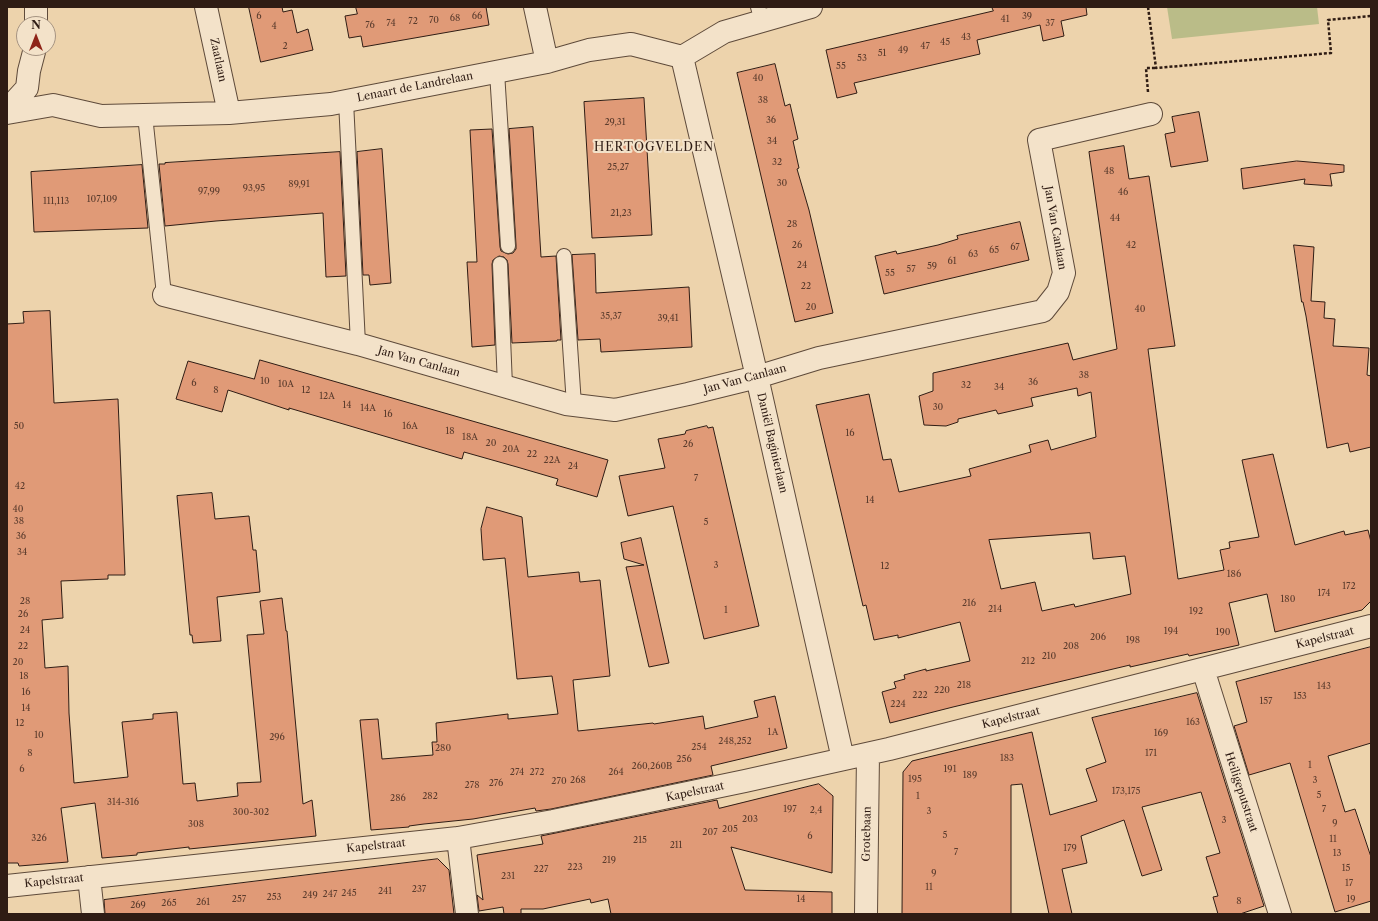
<!DOCTYPE html>
<html>
<head>
<meta charset="utf-8">
<style>
  body { margin:0 }
  #map { position:relative; width:1378px; height:921px; overflow:hidden; background:#edd3ac; font-family:"Libre Caslon Text",serif }
  canvas { display:block }
  .frame { position:absolute; inset:0; border:8px solid #2f1c14; pointer-events:none }
  .north { position:absolute; left:16px; top:16px; width:40px; height:40px; box-sizing:border-box; background:#f3e2c9; border:1px solid #a59381; border-radius:50%; rotate:0deg; font-size:11px; font-weight:700; line-height:16px; text-align:center; color:#2f1c14 }
  .north::after { content:''; display:block; margin:auto; width:14px; height:18px; background:#8f2418; clip-path:polygon(50% 0,100% 100%,50% 72%,0 100%) }
</style>
</head>
<body>
<div id="map">
<canvas width="1378" height="921"></canvas>
<div class="frame"></div>
<div class="north">N</div>
</div>
<script>
const c = document.querySelector('canvas').getContext('2d');
c.lineJoin = 'round';
function fill(path, color) { c.fillStyle = color; c.fill(path, 'evenodd'); }
function strokePath(path, color, width, dash) { c.strokeStyle = color; c.lineWidth = width; c.lineCap = dash ? 'butt' : 'round'; c.setLineDash(dash || []); c.stroke(path); }
function drawText(font, color, halo, rows, align = 'center') {
  c.font = font + ' "Libre Caslon Text",serif'; c.lineWidth = 4; c.setLineDash([]); c.textBaseline = 'middle'; c.strokeStyle = halo; c.fillStyle = color; for (const [text, x, y, turn = 0] of rows) {
    c.save(); c.translate(x, y); c.rotate((+turn || 0) * Math.PI / 180); c.textAlign = isNaN(turn) ? turn : align; if (halo) c.strokeText(text, 0, 0); c.fillText(text, 0, 0); c.restore();
  }
}
fill(new Path2D(`
  M1167 7H1317L1319 24 1172 39Z`), '#babc88');
const building = new Path2D(`
  M249 7H282L283 12 292 10 297 33 308 29 313 50 261 62Z
  M356 7H486L489 25 363 47 361 36 349 38 345 16 357 14Z
  M992 7H1086L1087 15 1061 21 1064 36 1043 41 1040 25 977 40 980 54 854 83 857 93 837 98 826 50 993 11Z
  M775 64 785 106 790 104 798 139 793 141 799 168 797 169 809 210 833 313 795 322 737 73Z
  M644 98 652 235 592 238 584 102Z
  M1199 112 1208 161 1171 167 1165 134 1175 132 1172 117Z
  M533 127 541 257 556 256 561 340H557V341L512 343 508 264 507 260 504 257 499 256 493 260 492 264 495 345 472 347 467 262H477L470 130 492 129 500 247 501 251 508 254 513 253 516 249V245L509 129Z
  M1124 146 1129 179 1149 176 1175 346 1148 349 1178 579 1224 570 1220 550 1230 548 1229 542 1259 537 1242 460 1273 454 1295 545 1344 531 1345 535 1368 530 1371 542V601L1362 610 1275 632 1267 594 1229 603 1239 645 1189 656 1188 654 1130 667V665L953 707 890 723 882 692 896 688 894 682 905 679 904 675 926 669V671L970 661 960 622 898 638V635L874 640 866 605 863 606 816 405 869 394 883 460 891 459 899 492 971 476 969 469 1031 452 1029 445 1048 440 1051 450 1096 437 1091 392 1078 396 1077 388 1031 398 1033 406 998 414 996 410 958 419V422L946 426 924 425 919 396 933 391V373L1068 343 1073 360 1117 349 1089 152ZM1090 533 1093 559 1125 556 1131 594 1075 607 1074 604 1042 611 1035 582 1001 589 989 540Z
  M382 149 391 283 370 285 369 275H363L357 152Z
  M340 152 346 276 326 277 323 213 216 221 165 226 159 164H165V163Z
  M1297 161 1344 165V172L1330 174 1332 186 1304 184 1305 179 1243 189 1241 169Z
  M142 165 148 228 34 232 31 172Z
  M1020 222 1029 260 884 294 875 256 896 251 897 254 938 245 958 239 957 236Z
  M1294 245 1314 247 1311 301 1325 302 1324 318 1335 319 1333 346 1369 348 1367 375 1371 376V447L1350 452 1348 443 1327 448 1306 316 1303 302H1302Z
  M595 254 596 293 689 287 692 347 601 352 600 339 578 340 572 255Z
  M50 311 54 403 118 399 125 575H108V579L61 581 63 618 42 620 45 668 68 666 69 713 74 783 128 777 122 722 153 719V714L177 712 183 784 195 783 197 801 238 796 237 783 261 782 247 635 264 634 260 601 282 598 286 631H287L303 804 312 800 316 836 189 849V847L137 853V855L102 858 95 803 61 808 68 862 19 866 18 863H7V324L24 323 23 312Z
  M260 360 608 460 597 497 556 485 558 479 517 467 464 452 462 459 289 408V410L228 390 222 412 176 399 188 361 254 379Z
  M707 426 708 428 713 427 759 626 704 639 673 506 628 516 619 476 665 468 658 439 685 434 686 431Z
  M212 493 215 519 249 516 253 550H256L260 592 217 597 221 641 193 643 192 635H190L177 496Z
  M487 507 522 517 528 577 579 572 580 582 600 580 610 676 573 680 578 731 653 723 654 724 703 716 705 729 758 717 754 701 775 696 787 748 711 766 713 775 551 809 536 811 535 808 473 819 424 824 409 826V827L371 830 360 720 378 719 382 759 433 755 432 742H437L436 723 508 714V719L558 714 552 676 517 679 505 558 483 560 481 529Z
  M641 538 669 663 649 667 626 567 644 565 624 559 621 543Z
  M1371 647V743L1328 756 1345 812 1355 809 1371 857V901L1335 912 1290 763 1249 775 1234 726 1247 722 1236 682Z
  M1197 693 1264 906 1240 914H1218L1213 897 1218 896 1206 857 1220 853 1201 792 1142 807 1162 870 1142 876 1124 820 1081 836 1087 863 1062 869 1072 914H1049L1022 784 1011 785V914H902L903 772 912 761 1032 732 1050 815 1097 801 1086 769 1106 762 1092 718Z
  M819 784 833 796 832 873 731 847 745 890 832 892V914H611L608 899 591 903 590 899 543 909H521V914H504L503 907 479 911 477 895 483 900 477 855 543 844 541 836 717 800 719 808Z
  M438 859 449 870 454 914H105L104 900Z`);
fill(building, '#e09a77');
strokePath(building, '#2f1c14', 1);
const service = new Path2D(`
  M758 7 762 21
  M497 72 508 246
  M346 101 358 344
  M145 115 164 295
  M564 256 574 405
  M500 264 505 386`);
const minor = new Path2D(`
  M206 7 229 113
  M535 7 547 62
  M36 24V7
  M682 57 757 377 843 759
  M7 110 27 88 29 71 35 48
  M7 113 53 105 101 116 229 113 331 104 547 62 589 50 631 44 682 57 724 32 811 7
  M164 295 358 344 566 404 615 410 688 394 757 377 819 358 1043 311 1058 292 1064 273 1039 140 1151 114
  M1203 669 1280 914
  M458 838 467 914
  M89 877 93 914
  M7 886 458 838 553 821 745 781 889 749 1371 626
  M866 914 868 754`);
strokePath(service, '#5e4a3a', 16);
strokePath(minor, '#5e4a3a', 24);
strokePath(new Path2D(`
  M1148 7 1156 68 1331 53 1328 20 1371 16
  M1148 92 1146 68H1156`), '#2f1c14', 2.5, [3, 2]);
strokePath(service, '#f3e2c9', 14);
strokePath(minor, '#f3e2c9', 22);
drawText('9px', '#5b3c2d', null, [
  ["6",259,16],
  ["66",477,16],
  ["39",1027,16],
  ["68",455,18],
  ["41",1005,19],
  ["70",434,20],
  ["72",413,21],
  ["74",391,23],
  ["37",1050,23],
  ["76",370,25],
  ["4",274,26],
  ["43",966,37],
  ["45",945,42],
  ["2",285,46],
  ["47",925,46],
  ["49",903,50],
  ["51",882,53],
  ["53",862,58],
  ["55",841,66],
  ["40",758,78],
  ["38",763,100],
  ["36",771,120],
  ["29,31",615,122],
  ["34",772,141],
  ["32",777,162],
  ["25,27",618,167],
  ["48",1109,171],
  ["30",782,183],
  ["89,91",299,184],
  ["93,95",254,188],
  ["97,99",209,191],
  ["46",1123,192],
  ["107,109",102,199],
  ["111,113",56,201],
  ["21,23",621,213],
  ["44",1115,218],
  ["28",792,224],
  ["26",797,245],
  ["42",1131,245],
  ["67",1015,247],
  ["65",994,250],
  ["63",973,254],
  ["61",952,261],
  ["24",802,265],
  ["59",932,266],
  ["57",911,269],
  ["55",890,273],
  ["22",806,286],
  ["20",811,307],
  ["40",1140,309],
  ["35,37",611,316],
  ["39,41",668,318],
  ["38",1084,375],
  ["10",265,381],
  ["36",1033,382],
  ["6",194,383],
  ["10A",286,384],
  ["32",966,385],
  ["34",999,387],
  ["8",216,390],
  ["12",306,390],
  ["12A",327,396],
  ["14",347,405],
  ["30",938,407],
  ["14A",368,408],
  ["16",388,414],
  ["50",19,426],
  ["16A",410,426],
  ["18",450,431],
  ["16",850,433],
  ["18A",470,437],
  ["20",491,443],
  ["26",688,444],
  ["20A",511,449],
  ["22",532,454],
  ["22A",552,460],
  ["24",573,466],
  ["7",696,478],
  ["42",20,486],
  ["14",870,500],
  ["40",18,509],
  ["38",19,521],
  ["5",706,522],
  ["36",21,536],
  ["34",22,552],
  ["3",716,565],
  ["12",885,566],
  ["186",1234,574],
  ["172",1349,586],
  ["174",1324,593],
  ["180",1288,599],
  ["28",25,601],
  ["216",969,603],
  ["214",995,609],
  ["1",726,610],
  ["192",1196,611],
  ["26",23,614],
  ["24",25,630],
  ["194",1171,631],
  ["190",1223,632],
  ["206",1098,637],
  ["198",1133,640],
  ["22",23,646],
  ["208",1071,646],
  ["210",1049,656],
  ["212",1028,661],
  ["20",18,662],
  ["18",24,676],
  ["218",964,685],
  ["143",1324,686],
  ["220",942,690],
  ["16",26,692],
  ["222",920,695],
  ["153",1300,696],
  ["157",1266,701],
  ["224",898,704],
  ["14",26,708],
  ["163",1193,722],
  ["12",20,723],
  ["1A",773,732],
  ["169",1161,733],
  ["10",39,735],
  ["296",277,737],
  ["248,252",735,741],
  ["254",699,747],
  ["280",443,748],
  ["8",30,753],
  ["171",1151,753],
  ["183",1007,758],
  ["256",684,759],
  ["1",1310,765],
  ["260,260B",652,766],
  ["6",22,769],
  ["191",950,769],
  ["274",517,772],
  ["272",537,772],
  ["264",616,772],
  ["189",970,775],
  ["195",915,779],
  ["268",578,780],
  ["3",1315,780],
  ["270",559,781],
  ["276",496,783],
  ["278",472,785],
  ["173,175",1126,791],
  ["5",1319,795],
  ["282",430,796],
  ["1",918,796],
  ["286",398,798],
  ["314-316",123,802],
  ["197",790,809],
  ["7",1324,809],
  ["2,4",816,810],
  ["3",929,811],
  ["300-302",251,812],
  ["203",750,819],
  ["3",1224,820],
  ["9",1335,823],
  ["308",196,824],
  ["205",730,829],
  ["207",710,832],
  ["5",945,835],
  ["6",810,836],
  ["326",39,838],
  ["11",1333,839],
  ["215",640,840],
  ["211",676,845],
  ["179",1070,848],
  ["7",956,852],
  ["13",1337,853],
  ["219",609,860],
  ["223",575,867],
  ["15",1346,868],
  ["227",541,869],
  ["9",934,873],
  ["231",508,876],
  ["17",1349,883],
  ["11",929,887],
  ["237",419,889],
  ["241",385,891],
  ["245",349,893],
  ["247",330,894],
  ["249",310,895],
  ["253",274,897],
  ["257",239,899],
  ["14",801,899],
  ["19",1351,899],
  ["8",1239,901],
  ["261",203,902],
  ["265",169,903],
  ["269",138,905]
]);
drawText('11px', '#2f1c14', '#f3e2c9', [
  ["Zaatlaan",218,60,78],
  ["Lenaart de Landrelaan",415,87,-11],
  ["Jan Van Canlaan",1055,228,80],
  ["Jan Van Canlaan",419,362,16],
  ["Jan Van Canlaan",745,379,-15],
  ["Daniël Baginierlaan",772,443,77],
  ["Kapelstraat",1325,638,-14],
  ["Kapelstraat",1011,718,-14],
  ["Kapelstraat",695,792,-12],
  ["Heiligeputstraat",1241,792,72],
  ["Grotebaan",867,834,-89],
  ["Kapelstraat",376,846,-6],
  ["Kapelstraat",54,881,-6]
]);
c.letterSpacing = '1px';
drawText('12px', '#2f1c14', '#f3e2c9', [
  ["HERTOGVELDEN",654,148]
]);
c.letterSpacing = '0px';
</script>
</body>
</html>
